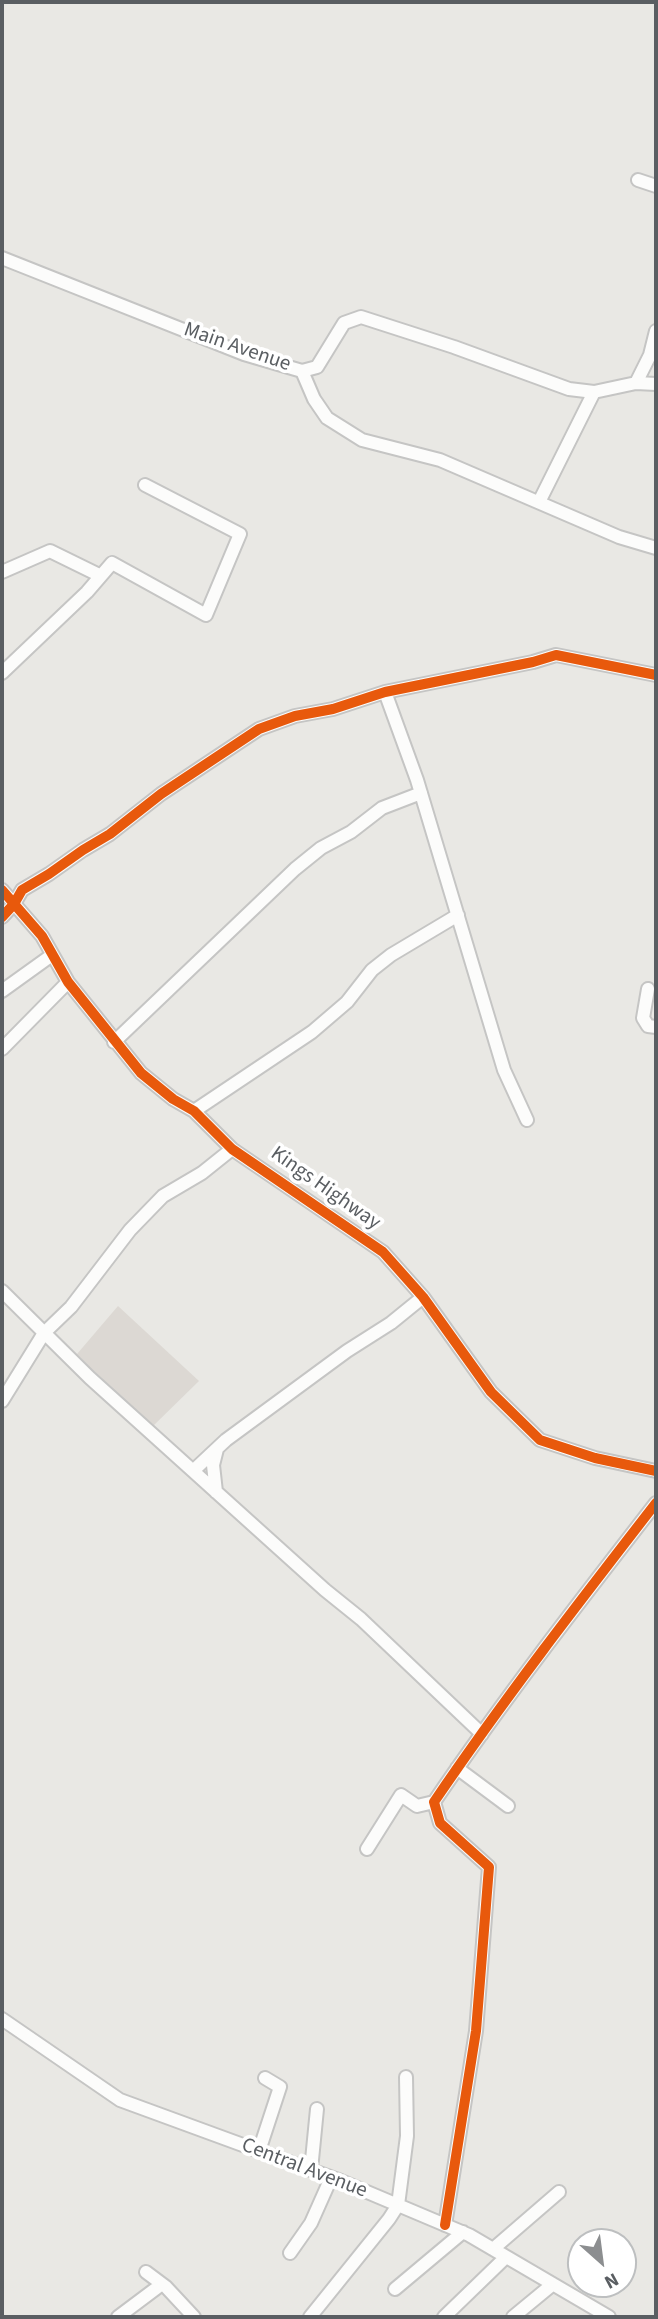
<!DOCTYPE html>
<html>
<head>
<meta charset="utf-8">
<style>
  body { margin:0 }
  #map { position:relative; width:658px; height:2319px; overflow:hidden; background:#e9e8e4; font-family:"Source Sans 3",sans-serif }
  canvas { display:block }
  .frame { position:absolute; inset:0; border:4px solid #5a5e62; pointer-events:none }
  .north { position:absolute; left:567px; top:2228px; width:70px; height:70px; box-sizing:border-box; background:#fff; border:2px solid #bdbfc0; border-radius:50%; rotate:152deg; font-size:19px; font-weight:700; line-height:28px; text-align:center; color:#5a5e62 }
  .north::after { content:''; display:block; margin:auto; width:24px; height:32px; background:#8c8e90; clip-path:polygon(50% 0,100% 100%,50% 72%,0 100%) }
</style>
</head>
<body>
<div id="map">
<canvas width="658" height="2319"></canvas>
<div class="frame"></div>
<div class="north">N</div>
</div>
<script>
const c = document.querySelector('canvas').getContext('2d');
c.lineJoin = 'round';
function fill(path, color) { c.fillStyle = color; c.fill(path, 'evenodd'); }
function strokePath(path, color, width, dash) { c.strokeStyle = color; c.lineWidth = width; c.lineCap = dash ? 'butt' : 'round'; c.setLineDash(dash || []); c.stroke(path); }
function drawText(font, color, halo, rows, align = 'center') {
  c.font = font + ' "Source Sans 3",sans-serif'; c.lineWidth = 7; c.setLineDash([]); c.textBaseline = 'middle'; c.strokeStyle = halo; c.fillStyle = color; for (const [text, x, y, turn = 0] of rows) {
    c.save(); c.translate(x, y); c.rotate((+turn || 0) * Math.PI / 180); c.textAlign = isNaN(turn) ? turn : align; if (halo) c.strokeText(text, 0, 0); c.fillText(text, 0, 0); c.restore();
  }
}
fill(new Path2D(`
  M118 1306 199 1381 150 1429 77 1354Z`), '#dcd8d3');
const minor = new Path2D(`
  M638 180 656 186
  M2 258 244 354 302 371 317 367 344 323 361 317 454 347 569 389 594 392 636 383 656 384
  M302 371 314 399 327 418 362 440 440 460 619 537 656 548
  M636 383 650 355 656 331
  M539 502 594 392
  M2 572 50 551 101 576
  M2 673 87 592 112 563 206 615 240 534 145 485
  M385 692 417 780 504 1070 527 1120
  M2 890 42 936 68 982 141 1073 173 1099 194 1111 232 1149 383 1252 423 1297 491 1392 540 1440 595 1458 656 1471
  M2 917 14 904 22 890 49 874 83 850 110 834 161 794 259 729 295 716 333 709 385 692 533 662 556 655 656 675
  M648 989 643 1018 648 1026 656 1027
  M2 991 52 955
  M114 1042 295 869 321 848 351 832 382 808 421 793
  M2 1049 68 982
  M194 1111 312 1032 347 1002 372 970 391 955 458 915
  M2 1291 90 1378 325 1590 361 1619 482 1734
  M2 1401 44 1333 71 1307 130 1230 163 1196 202 1173 232 1149
  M194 1470 226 1440 347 1351 391 1323 423 1297
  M216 1492 213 1465 217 1449
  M457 1768 508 1806
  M367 1849 401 1795 417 1806 434 1802
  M2 2019 120 2100 341 2181 469 2235 609 2317
  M259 2151 280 2087 265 2078
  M311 2170 317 2109
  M445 2225 476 2031 489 1867 440 1823 434 1802C504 1699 580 1601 656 1503
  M493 2249 559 2192
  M290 2253 311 2223 331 2178
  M146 2272 166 2287 194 2317
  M395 2289 463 2232
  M118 2317 162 2284
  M310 2317 389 2219 398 2205 407 2136 406 2077
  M444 2317 506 2257
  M513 2317 553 2284`);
strokePath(minor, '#c5c5c4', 16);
strokePath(minor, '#fcfcfb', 12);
strokePath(new Path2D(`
  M2 890 42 936 68 982 141 1073 173 1099 194 1111 232 1149 383 1252 423 1297 491 1392 540 1440 595 1458 656 1471
  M2 917 14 904 22 890 49 874 83 850 110 834 161 794 259 729 295 716 333 709 385 692 533 662 556 655 656 675
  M445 2225 476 2031 489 1867 440 1823 434 1802C504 1699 580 1601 656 1503`), '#e8590c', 10);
drawText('21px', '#5a5e62', '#fff', [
  ["Main Avenue",237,348,19],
  ["Kings Highway",325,1189,35],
  ["Central Avenue",304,2169,21]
]);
</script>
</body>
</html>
